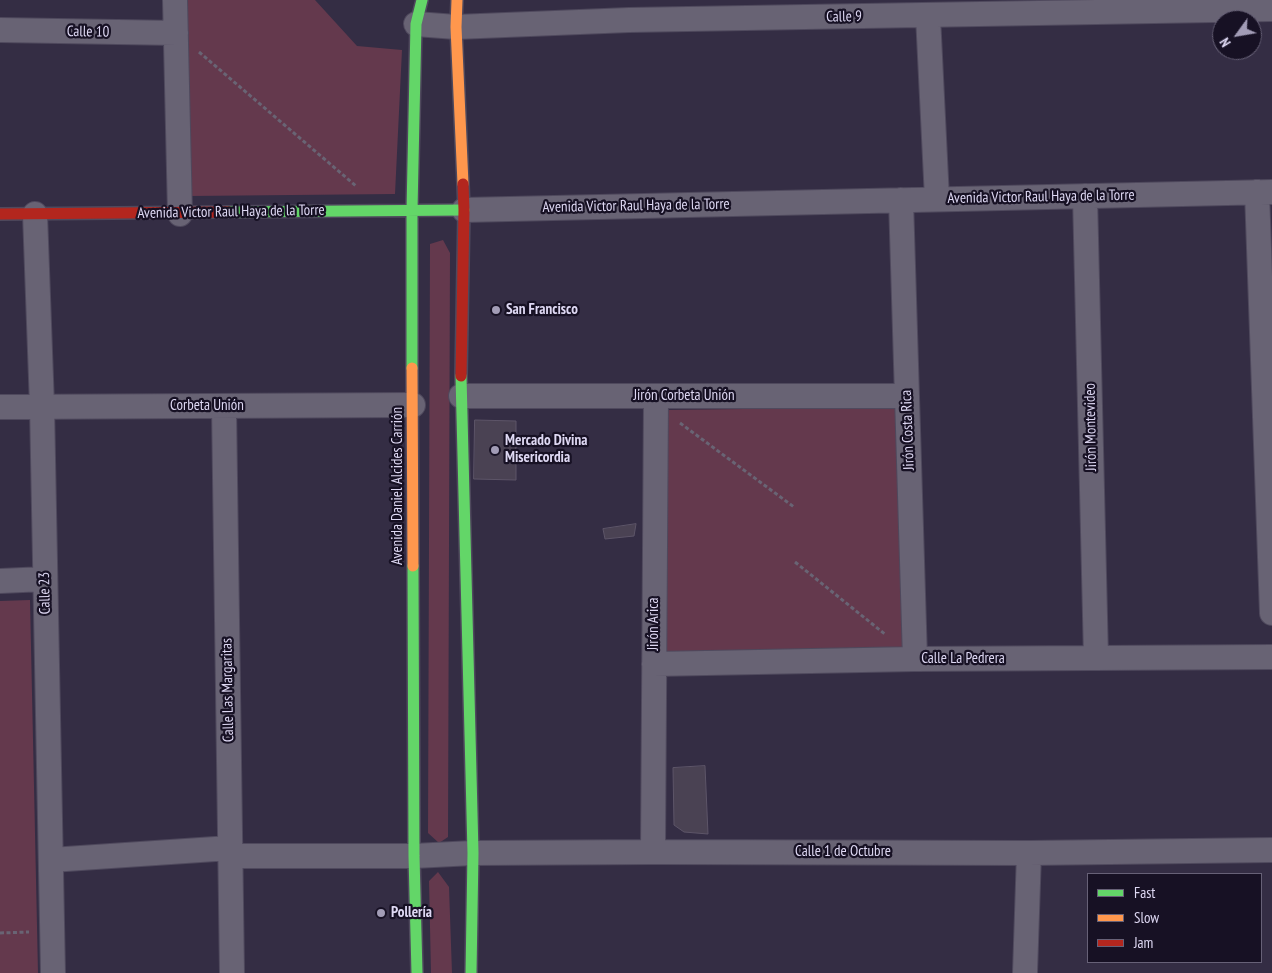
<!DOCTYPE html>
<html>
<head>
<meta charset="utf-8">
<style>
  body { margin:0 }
  #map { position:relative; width:1272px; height:973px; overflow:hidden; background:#342d44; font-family:"PT Sans Narrow",sans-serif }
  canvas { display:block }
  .legend { position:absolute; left:1087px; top:873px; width:175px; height:90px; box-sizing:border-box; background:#171124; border:1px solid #676177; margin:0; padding:6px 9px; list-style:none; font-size:15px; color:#ded8f3 }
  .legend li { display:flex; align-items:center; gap:10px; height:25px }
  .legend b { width:25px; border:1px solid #676177 }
  .north { position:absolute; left:1212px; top:10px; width:50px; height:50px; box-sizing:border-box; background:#171124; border:1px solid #676177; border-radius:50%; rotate:238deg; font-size:14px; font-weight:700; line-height:20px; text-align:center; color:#ded8f3 }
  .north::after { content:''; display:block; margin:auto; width:18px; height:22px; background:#a29cb6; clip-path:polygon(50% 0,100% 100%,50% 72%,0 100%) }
</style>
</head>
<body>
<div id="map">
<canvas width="1272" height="973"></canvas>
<ul class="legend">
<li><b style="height:6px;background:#63d668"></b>Fast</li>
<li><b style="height:6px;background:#ff974d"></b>Slow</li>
<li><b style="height:6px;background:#b3261e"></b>Jam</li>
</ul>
<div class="north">N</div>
</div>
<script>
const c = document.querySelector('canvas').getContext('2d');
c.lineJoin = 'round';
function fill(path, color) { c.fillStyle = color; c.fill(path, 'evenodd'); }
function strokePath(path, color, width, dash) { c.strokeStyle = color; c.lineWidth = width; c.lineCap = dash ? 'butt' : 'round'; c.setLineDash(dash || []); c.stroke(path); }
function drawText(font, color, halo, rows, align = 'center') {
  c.font = font + ' "PT Sans Narrow",sans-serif'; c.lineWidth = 4.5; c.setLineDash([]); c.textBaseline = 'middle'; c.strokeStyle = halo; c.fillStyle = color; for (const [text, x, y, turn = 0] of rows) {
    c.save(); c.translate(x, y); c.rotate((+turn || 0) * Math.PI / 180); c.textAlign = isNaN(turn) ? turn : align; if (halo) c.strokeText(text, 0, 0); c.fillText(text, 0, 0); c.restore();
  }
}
fill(new Path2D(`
  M185 0H315L357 46 402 50 395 194 190 196Z
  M443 240 450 253 448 837 439 843 428 833 430 244Z
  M897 407 907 654 666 657 665 410Z
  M30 600 38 973H0V601Z
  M438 872 449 887 452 973H431L429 881Z`), '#64394d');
const building = new Path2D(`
  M475 420 516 421V480L474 479Z
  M636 524 634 536 605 539 603 529Z
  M705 766 708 834 684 832 674 825 673 768Z`);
fill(building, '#4a4253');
strokePath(building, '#5d5568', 1);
const street = new Path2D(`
  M175 0 180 214
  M928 16 937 199
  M416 24 456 27 629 20 1272 9
  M0 30 176 33
  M1257 192 1272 613
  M1085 196 1096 658
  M901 200 915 659
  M464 210 1272 192
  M35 214 42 406 53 973
  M461 396H907
  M0 407 413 405
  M224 407 232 973
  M0 581 45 579
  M654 664 915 659 1272 657
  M653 852 656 396
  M230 856H414L473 853 653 852 1029 853 1272 850
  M51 860 230 848
  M1025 973 1029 853`);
const fast = new Path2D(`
  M229 212 464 210
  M412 368V210L416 24 422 0
  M461 376 473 853 471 973
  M413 566 414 856 417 973`);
const slow = new Path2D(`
  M457 0 456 27 463 184
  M412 368 413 566`);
const jam = new Path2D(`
  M0 214 229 212
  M461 376 464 210 463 184`);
strokePath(street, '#4f495d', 26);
strokePath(fast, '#4f495d', 14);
strokePath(slow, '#4f495d', 14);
strokePath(jam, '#4f495d', 14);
strokePath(new Path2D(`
  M199 52 356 186
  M680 423 794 507
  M795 562 886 635
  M0 933 29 932`), '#696474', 3, [4, 2.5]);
strokePath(street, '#686374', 24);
strokePath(fast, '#63d668', 11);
strokePath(slow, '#ff974d', 11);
strokePath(jam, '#b3261e', 11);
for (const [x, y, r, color] of [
  [496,310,5,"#a29cb6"],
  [495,450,5,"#a29cb6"],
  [381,913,5,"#a29cb6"]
]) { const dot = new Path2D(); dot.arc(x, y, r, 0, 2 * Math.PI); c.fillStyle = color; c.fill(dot); strokePath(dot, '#171124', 2); }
drawText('15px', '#ded8f3', '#171124', [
  ["Calle 9",844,17,-1],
  ["Calle 10",88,32,1],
  ["Avenida Victor Raul Haya de la Torre",1041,197,-1],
  ["Avenida Victor Raul Haya de la Torre",636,206,-1],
  ["Avenida Victor Raul Haya de la Torre",231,212,-1],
  ["Jirón Corbeta Unión",684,396],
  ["Corbeta Unión",207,406],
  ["Jirón Montevideo",1091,427,-91],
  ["Jirón Costa Rica",908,430,-92],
  ["Avenida Daniel Alcides Carrión",398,486,-90],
  ["Calle 23",45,593,-91],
  ["Jirón Arica",654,624,-90],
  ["Calle La Pedrera",963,659],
  ["Calle Las Margaritas",228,690,-91],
  ["Calle 1 de Octubre",843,852]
]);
drawText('bold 15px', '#ded8f3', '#171124', [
  ["San Francisco",506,310],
  ["Mercado Divina",505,441],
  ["Misericordia",505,458],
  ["Pollería",391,913]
], 'left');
</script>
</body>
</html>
